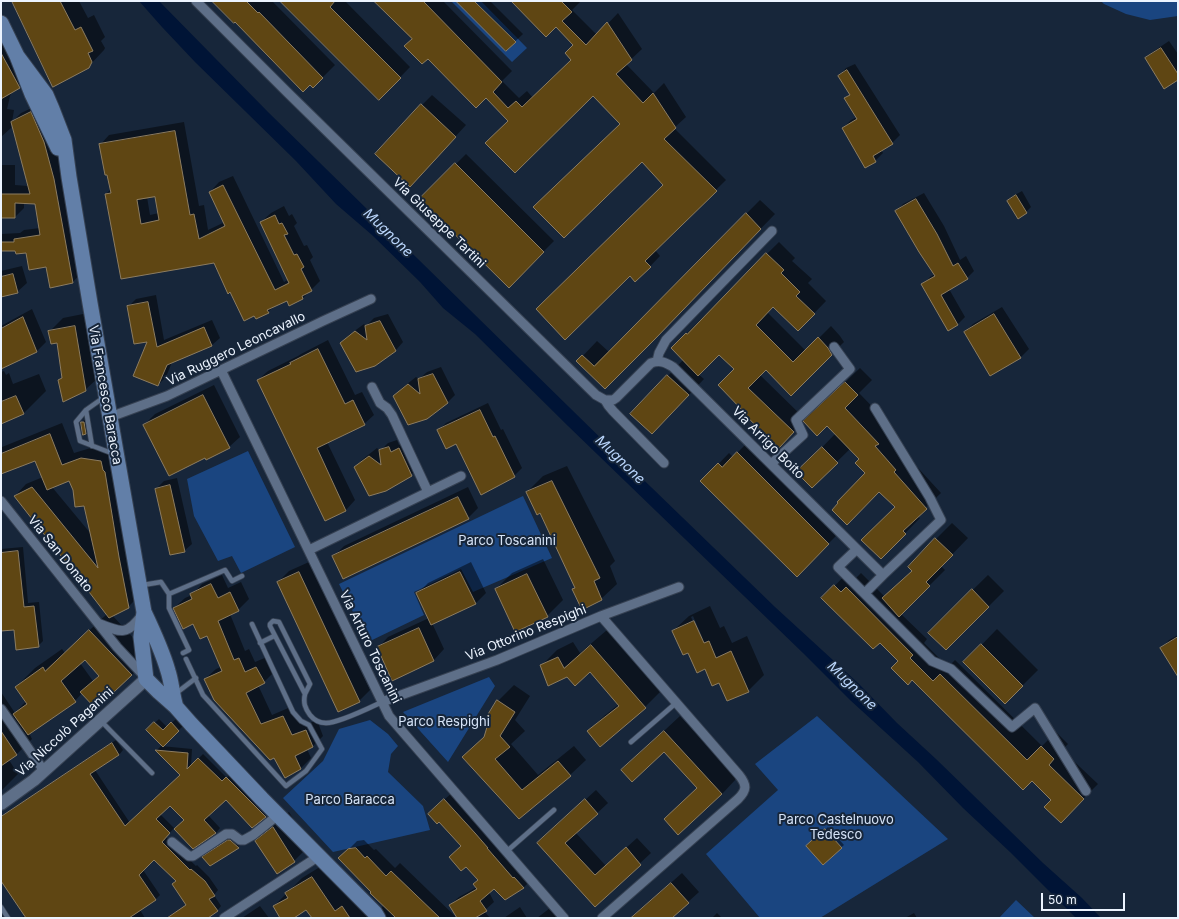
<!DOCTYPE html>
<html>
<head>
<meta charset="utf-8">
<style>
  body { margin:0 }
  #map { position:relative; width:1179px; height:919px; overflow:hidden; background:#17263a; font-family:Inter,sans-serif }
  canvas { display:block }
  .frame { position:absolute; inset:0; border:2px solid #ecf4ff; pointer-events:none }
  .scale { position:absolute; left:1041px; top:893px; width:84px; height:18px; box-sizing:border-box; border:2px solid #ecf4ff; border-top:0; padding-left:5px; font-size:12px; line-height:14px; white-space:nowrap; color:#ecf4ff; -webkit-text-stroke:3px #17263a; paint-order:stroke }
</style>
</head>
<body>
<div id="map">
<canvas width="1179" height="919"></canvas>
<div class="frame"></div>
<div class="scale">50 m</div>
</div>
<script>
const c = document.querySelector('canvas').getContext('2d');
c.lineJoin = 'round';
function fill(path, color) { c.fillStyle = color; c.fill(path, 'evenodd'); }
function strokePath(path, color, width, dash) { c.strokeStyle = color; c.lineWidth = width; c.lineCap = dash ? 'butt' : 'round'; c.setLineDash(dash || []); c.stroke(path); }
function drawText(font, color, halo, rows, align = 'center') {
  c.font = font + ' Inter,sans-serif'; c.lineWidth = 4; c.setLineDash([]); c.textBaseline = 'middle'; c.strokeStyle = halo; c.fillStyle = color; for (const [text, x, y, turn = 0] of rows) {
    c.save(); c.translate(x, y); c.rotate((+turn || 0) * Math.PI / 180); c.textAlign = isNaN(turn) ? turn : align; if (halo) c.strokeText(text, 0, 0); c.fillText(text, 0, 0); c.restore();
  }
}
fill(new Path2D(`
  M451 1H481L527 48 512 62Z
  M1101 1H1178V16L1150 20 1126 14 1104 4Z
  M248 451 295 547 241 573 232 556 218 561 194 516 187 479Z
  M523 496 552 558 473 592 461 569 414 592 424 615 368 642 339 584Z
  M489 677 495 686 448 762 403 712Z
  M817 716 948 839 820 918H760L706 854 778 790 755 764Z
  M370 720 388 734 398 746 391 754 388 772 423 806 430 830 333 852 283 798 323 761 339 729Z
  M1016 900 1035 918H999Z`), '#1a4580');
fill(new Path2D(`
  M139 1H159L268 112 620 457 775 607 858 683 897 723 936 759 1043 863 1082 898 1101 918H1076L1010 852 963 808 918 762 850 700 803 653 568 426 475 334 443 308 420 282 372 235 336 204 296 161 195 62 162 27Z`), '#001436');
fill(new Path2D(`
  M13 1H79L88 18 94 15 105 37 101 41 105 48 104 50 88 67Z
  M212 1H272L335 65 313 87Z
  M290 1H345L410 67 379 99Z
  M375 1H443L512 71 502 81 519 98 527 91 533 98 572 60 574 45 556 26 512 1H581L572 10 597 35 618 13 642 49 626 64 654 93 664 83 686 117 674 128 726 180 655 250 660 256 636 281 664 185 621 124 593 95 509 121 486 97 413 39Z
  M457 1H490L523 34 506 50Z
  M1 41 7 42 27 80 19 87 11 92 7 109 14 110 12 122 21 113 40 104 53 133 63 169 81 273 72 283 26 252 16 250H1V234L20 233 24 230 40 228 35 203 24 202V208L15 217H1V165H15V185L28 186 12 122 11 128 1 137V140Z
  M1169 41 1178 54V79L1146 58 1154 51Z
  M855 64 900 135 892 143 881 150 883 153 875 161 843 128 851 120 857 117 845 99 850 94 839 76 846 68Z
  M432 95 466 125 420 175 422 105Z
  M184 122 199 206 204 205 208 230 225 222 210 192 219 182 233 176 284 282 289 279 261 222 271 213 284 206 289 216 292 214 297 223 294 226 304 246 307 245 313 257 310 260 320 281 303 298 290 305 287 299 275 305 268 312 215 262 122 278 106 194 111 189 100 145 109 135ZM156 196 159 213 150 215 147 197Z
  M466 154 554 241 509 286 422 198Z
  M1022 191 1031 207 1026 212 1008 201 1013 196Z
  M924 193 944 226 960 260 966 256 974 271 967 278 949 289 965 317 958 324 949 329 923 285 930 277 935 274 896 212 903 204Z
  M760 200 775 214 669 323 605 387 578 361 597 341 609 352Z
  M779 242 795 258 792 261 812 279 808 283 826 301 798 330 773 305 767 312 806 351 831 326 840 336 844 342 791 394 766 369 760 375 806 420 860 368 872 380 859 393 893 428 889 432 910 455 908 457 941 493 917 516 920 518 881 558 896 506 866 473 861 459 851 448 812 486 798 472 836 433 827 424 804 421 779 446 735 369 719 354 698 374 704 379 668 417 632 414 683 360 672 348Z
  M22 266 27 283 17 292 1 296V271Z
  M156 295 164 340 212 320 220 338 212 345 172 362 166 377 158 385 149 340 128 307 136 299Z
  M1002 307 1029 349 1021 357 991 375 965 332 973 324Z
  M32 309 46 342 37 351 1 368V326Z
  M88 313 99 377 85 390 59 380 63 377 58 342 49 332 63 318Z
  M388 314 403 342 396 350 375 365 341 343 349 335 364 324 366 326 374 318Z
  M328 340 355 395 362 392 374 415 364 424 327 442 355 500 346 510 325 519 258 380 268 371 298 356 301 354Z
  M441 367 455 395 447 403 394 396 402 388 416 377 419 379 427 372Z
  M4 371 6 375 9 373 13 384 39 374 46 391 23 414 1 422V372Z
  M214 385 240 437 229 447 144 425 155 414Z
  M488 403 501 430 503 429 522 468 514 476 456 443 438 431 446 423Z
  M84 420H86L88 431 86 433 82 423Z
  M62 423 74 453 94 447 113 450 140 595 128 607 112 615 150 656 132 675 82 693 75 701 29 733 32 739 17 754 9 760 18 774 1 791V692L15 713 26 701 16 687 35 668 62 649 65 653 107 614 15 496 26 484 43 477 36 459 1 473V448L2 447ZM70 480 74 490 84 504 91 534 52 487ZM85 659 99 675 93 681 80 663Z
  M397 440 399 445 407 441 419 467 411 475 355 467 363 459 377 448 380 451 388 443Z
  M748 442 839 533 797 575 702 481 729 453 733 457Z
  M567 466 615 561 610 566 617 584 601 599 573 589 575 587 541 512 527 492 543 476Z
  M177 478 192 544 184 551 156 489 164 481Z
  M468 487 478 508 468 518 333 557 344 546Z
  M952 523 968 538 941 566 945 570 901 614 927 639 924 643 948 667 955 660 1042 746 1056 732 1068 744 1062 750 1098 784 1075 807 1052 800 1032 780 899 661 880 641 823 598 849 571 856 578 861 573 885 597 913 570 936 539Z
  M23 547 28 603 39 602 43 641 38 646 15 629 1 630V549Z
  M543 559 563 600 547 616 496 589 512 573Z
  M309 562 370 690 359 701 278 582 289 571Z
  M471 562 486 593 475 604 432 623 444 649 434 660 393 679 378 648 388 637 429 618 418 593 428 583Z
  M222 575 228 588 241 582 249 599 238 610 230 614 245 651 249 649 255 662 267 657 275 671 264 682 258 685 272 715 293 706 303 726 317 720 323 736 312 747 307 749 311 758 300 769 275 757 205 679 216 669 221 667 207 635 174 608 185 598 192 595 202 584Z
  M988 575 1004 591 946 649 929 633Z
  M710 606 720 628 724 626 732 643 747 636 764 675 748 691 719 682 673 631 689 616ZM693 616 703 639H701L691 617Z
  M997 629 1038 670 1005 703 965 662Z
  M607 630 661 691 645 707 600 745 588 732 604 716 619 704 590 670 567 676 541 666 557 650 573 642 580 653Z
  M1178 635V675L1162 648 1169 640Z
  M514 685 530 696 515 720 525 731 511 744 538 775 574 746 586 760 570 775 519 818 479 742 486 736 498 701Z
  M680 716 737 778 722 794 665 819 698 787 664 751 622 770Z
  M159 719 167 727 176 719 183 726 163 745 147 730Z
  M116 740 123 750 119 755 95 770 130 823 182 775 157 750 161 746 192 749 191 766 203 754 227 778 231 773 269 812 265 816 226 799 208 815 220 828 216 833 185 820 170 805 160 814 174 828 166 837 196 866 197 865 209 877 218 890 214 895 221 906 217 911 206 918H166L187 904 177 881 154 859 143 870 160 895 156 899 140 910 145 918H21L25 915 1 879V817Z
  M596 790 608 803 576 833 606 866 637 838 651 853 595 905 538 843Z
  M453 792 532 879 523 888 495 887 489 892 494 902 484 911 490 918H458L450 905 459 897 477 887 479 880 462 846 437 806Z
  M289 812 310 845 294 861 278 873 256 841 272 826Z
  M828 827 844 845 823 863 808 846Z
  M237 833H238L246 840 238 847 210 865 203 857 211 850Z
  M364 840 374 850 376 849 395 868 400 863 457 918H313L307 909 292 918H281L274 906 302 878 328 862 372 914 385 905 348 850 357 841Z
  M682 873 699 892 688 902 671 918H631Z
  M554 905 564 918H537Z
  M260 906 269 918H242Z
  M520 907 527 918H504Z
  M717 913 722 918H712Z
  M914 913 917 918H905Z`), '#0007');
const building = new Path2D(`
  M12 1H60L75 30 81 27 93 51 88 53 92 62 89 68 53 87Z
  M212 1H246L258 13 259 12 323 78 313 88 310 85 303 92 235 22 234 23Z
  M280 1H335L330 7 401 78 379 100Z
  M374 1H423L502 82 493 92 508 108 516 101 522 107 571 60 565 53 573 45 556 27 546 37 511 1H561L572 12 562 21 586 45 607 22 632 60 616 74 643 103 653 93 676 128 664 139 717 191 645 261 651 267 635 282 630 276 565 340 536 309 663 185 642 162 564 238 533 207 620 124 593 96 515 173 485 143 508 121 486 98 476 108 428 59 422 64 404 46 412 39Z
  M456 1H474L516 42 506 51Z
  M1161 48 1178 74V80L1164 89 1145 58Z
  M1 53 20 88 1 99Z
  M847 70 893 144 873 156 876 162 865 168 842 128 857 119 844 98 850 95 838 76Z
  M421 104 456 137 410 187 375 154Z
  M31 112 44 142 54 179 73 283 50 288 46 267 29 270 26 253 16 254 15 251H1V242H14V239L40 235 35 204 15 203V218H1V194H30L11 122Z
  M175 131 190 215 194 214 199 239 225 226 209 192 223 185 275 290 289 283 260 222 275 215 279 224 282 223 288 234 284 235 294 255 297 254 304 267 301 269 312 291 302 296 303 299 289 306 287 301 267 310 269 313 256 319 254 316 244 321 230 292 228 294 214 263 121 279 105 194 111 193 107 175H105L99 144ZM155 197 159 220 141 224 137 200Z
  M455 163 544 252 509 288 421 201V197Z
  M1016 195 1027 213 1018 219 1007 201Z
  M916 199 937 234 953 266 958 263 968 279 941 295 958 325 948 331 921 284 935 276 919 252 895 211Z
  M746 213 761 229 655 339 605 389 576 361 582 355 594 366Z
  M766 253 784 270 781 273 800 292 796 296 815 314 798 331 773 307 756 325 793 362 818 337 828 348 832 355 791 396 766 370 748 388 794 432 779 448 742 412 743 411 718 385 734 369 719 355 698 376 671 348 686 333 687 334Z
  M13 274 18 293 1 297V277Z
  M148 302 157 347 204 327 212 346 167 365 158 386 133 376 147 342 134 344 127 306Z
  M994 314 1021 358 990 376 964 332Z
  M23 317 37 352 1 369V329Z
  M380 321 396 351 375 366 356 372 340 343 355 331 367 340 365 326Z
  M75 326 86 391 63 402 58 380 62 378 57 343 51 344 48 331Z
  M318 349 345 404 353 400 365 425 317 448 346 511 325 521 257 380 291 364 290 363Z
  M433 374 448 403 427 419 408 425 393 396 408 384 420 394 418 379Z
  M667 375 689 395 652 434 630 414Z
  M845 382 858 395 845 408 879 444 875 446 896 470 894 472 927 509 903 531 906 534 881 559 861 540 895 507 879 492 847 525 832 510 838 503 837 502 865 473 855 463 859 459 827 426 817 436 803 421Z
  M203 395 230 448 206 460 205 458 169 476 143 425Z
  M16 396 24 414 1 424V402Z
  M480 410 493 437 495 436 515 477 481 495 456 444 446 449 437 430Z
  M81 422H84L86 434 83 435Z
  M50 434 62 465 81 458 101 461 103 470 105 472 119 557 129 608 109 618 76 575 14 496 32 487 98 568 84 506 75 507 73 490 69 481 47 490 35 461 1 474V454Z
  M389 447 391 452 399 448 412 476 386 491 369 496 354 467 369 456 381 465 379 450Z
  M822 447 838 463 812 488 796 472Z
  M737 452 829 544 797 577 700 481 718 463 722 467Z
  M552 481 600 578 594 581 602 600 582 610 572 589 575 588 540 513 537 515 526 492Z
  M170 485 185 552 170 555 155 489Z
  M458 497 469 519 343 579 332 556Z
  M935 538 953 555 926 582 930 586 899 617 882 598 912 571 908 567Z
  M18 551 24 607 34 606 39 647 16 650 14 630 1 631V553Z
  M299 572 360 702 338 712 277 582Z
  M460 572 476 604 431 625 416 593Z
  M527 574 548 617 515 632 495 589Z
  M211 584 218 598 230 592 239 611 218 621 234 660 239 658 245 672 256 667 265 683 246 693 261 724 283 716 292 735 306 730 313 747 295 756 301 769 285 778 274 758 270 760 214 700 204 679 222 671 207 636 200 639 193 624 183 629 173 608 192 599 190 594Z
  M834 585 841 592 846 587 913 655 910 658 933 681 940 674 1027 760 1041 746 1054 759 1049 765 1084 799 1061 823 1044 807 1051 800 1032 781 1023 790 912 680 908 685 891 668 898 661 880 643 873 649 821 598Z
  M972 589 989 607 946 650 928 633Z
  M694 621 704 643 709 641 716 658 731 651 749 692 727 701 719 683 712 686 705 669 697 673 688 653 683 655 672 631Z
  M419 628 434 661 392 681 377 647Z
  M89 630 132 675 96 709 80 692 99 676 85 660 61 681 76 702 28 735 13 714 27 704 15 687 43 667 45 671Z
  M1178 637V677L1160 648Z
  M981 644 1023 686 1005 704 963 662Z
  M591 645 646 708 600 747 587 731 619 706 590 672 575 686 567 677 548 686 540 665 558 657 564 668Z
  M497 700 515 712 500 736 510 747 495 759 522 790 558 761 571 776 519 819 462 757 484 737 487 727 482 725Z
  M154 722 163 730 171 722 179 731 163 747 146 730Z
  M1 731 17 755 1 766Z
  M664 731 722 794 678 835 664 819 697 788 664 752 632 782 621 770Z
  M112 743 119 755 90 774 125 826 180 775 155 750 188 753 187 769 198 758 222 781 226 777 266 817 252 828 226 800 204 820 216 833 193 849 174 829 184 820 170 806 156 819 170 833 162 842 190 870 191 869 205 881 215 896 209 899 218 911 208 918H167L186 905 172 884 176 881 154 860 139 875 156 900 129 918H26L1 881V817Z
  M444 799 475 833 488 848H487L513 878 514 877 524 888 505 900 494 889 480 901 487 911 475 918H457L449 905 477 889 473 884 478 880 466 867 461 871 449 857 461 846 439 822 437 824 428 814Z
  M585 799 598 814 565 843 595 875 626 847 641 865 595 907 537 843Z
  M273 827 295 862 277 874 255 841Z
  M825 829 842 848 823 865 806 846Z
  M228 840H230L239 848 210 866 202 857Z
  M356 848 365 858 367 856 386 876 391 871 440 918H396L370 893 371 892 338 858 348 849Z
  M312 877 335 911 342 906 350 918H312L306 910 294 918H280L273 906 288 898 285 893Z
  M671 883 689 903 672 918H631Z`);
fill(building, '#5f4613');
strokePath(building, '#8c7c61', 1);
const service = new Path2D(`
  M103 398 86 410 76 422 80 441 114 454
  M86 410 92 446
  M143 585 161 582 169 594 225 570 232 581 242 576
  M169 594V608L189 650 183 653
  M260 643 274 636
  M186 659 203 695 286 786 306 771 322 749 309 725 301 721 293 712 252 624
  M175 694 196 678
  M305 694 310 684 279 622 273 621 270 624V626L305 694C303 703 305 708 310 715 314 720 320 723 326 723 339 723 369 708 382 702
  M101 721 152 773
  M631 742 676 703
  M506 852 554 810
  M1 907 8 918`);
const minor = new Path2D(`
  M196 1 287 92 596 395 605 400 608 405 613 411 664 463
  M657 361 659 353 666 340 772 231
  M221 370 389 716 564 918
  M372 387 380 403 387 408 392 415 428 492
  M605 400H613L616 398 651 363C660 360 665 362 673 367L883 575 865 593
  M875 408 930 498 941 520 883 575
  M110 417 167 396 323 321 371 299
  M771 464 803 435 796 420 850 369 834 347
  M1 501 117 647 146 678
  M857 549 838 567 932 661 951 669 1012 727 1035 708 1086 791
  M309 550 461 476
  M601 616 739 775C747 785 747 790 738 799L602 918
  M100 624C122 633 127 635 142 615
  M382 702 497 660 601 616 679 587
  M1 709 44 771
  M172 842 189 856H193L226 834H232L240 840H244L253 835 278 815
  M224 918 319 856`);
const tertiary = new Path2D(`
  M1 804 34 780 146 679`);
const primary = new Path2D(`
  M1 23 17 56 32 94 58 148
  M17 56 46 95 52 109 64 140 69 177 90 303 144 612C153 631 162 650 168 671 172 683 172 695 176 707
  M144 612 141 637 146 679 159 692 176 707 191 724 262 799 375 913 378 918`);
strokePath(service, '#364152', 6);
strokePath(minor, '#364152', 11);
strokePath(tertiary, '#364152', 14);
strokePath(primary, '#364152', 17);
strokePath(service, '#5e6f88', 4.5);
strokePath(minor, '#5e6f88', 9);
strokePath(tertiary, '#5e6f88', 12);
strokePath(primary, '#627fa8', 15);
drawText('13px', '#ecf4ff', '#17263a', [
  ["Via Giuseppe Tartini",439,223,44],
  ["Via Ruggero Leoncavallo",236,349,-26],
  ["Via Francesco Baracca",105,395,80],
  ["Via Arrigo Boito",768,443,45],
  ["Via San Donato",60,554,51],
  ["Via Ottorino Respighi",526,633,-22],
  ["Via Arturo Toscanini",370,647,64],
  ["Via Niccolò Paganini",65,732,-42]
]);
drawText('13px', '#d6e4f8', '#17263a', [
  ["Parco Toscanini",507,541],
  ["Parco Respighi",444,722],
  ["Parco Baracca",350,800],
  ["Parco Castelnuovo",836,820],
  ["Tedesco",836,835]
]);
drawText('italic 14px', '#bad6fc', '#17263a', [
  ["Mugnone",388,233,44],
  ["Mugnone",620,460,44],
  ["Mugnone",852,686,44]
]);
</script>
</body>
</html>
